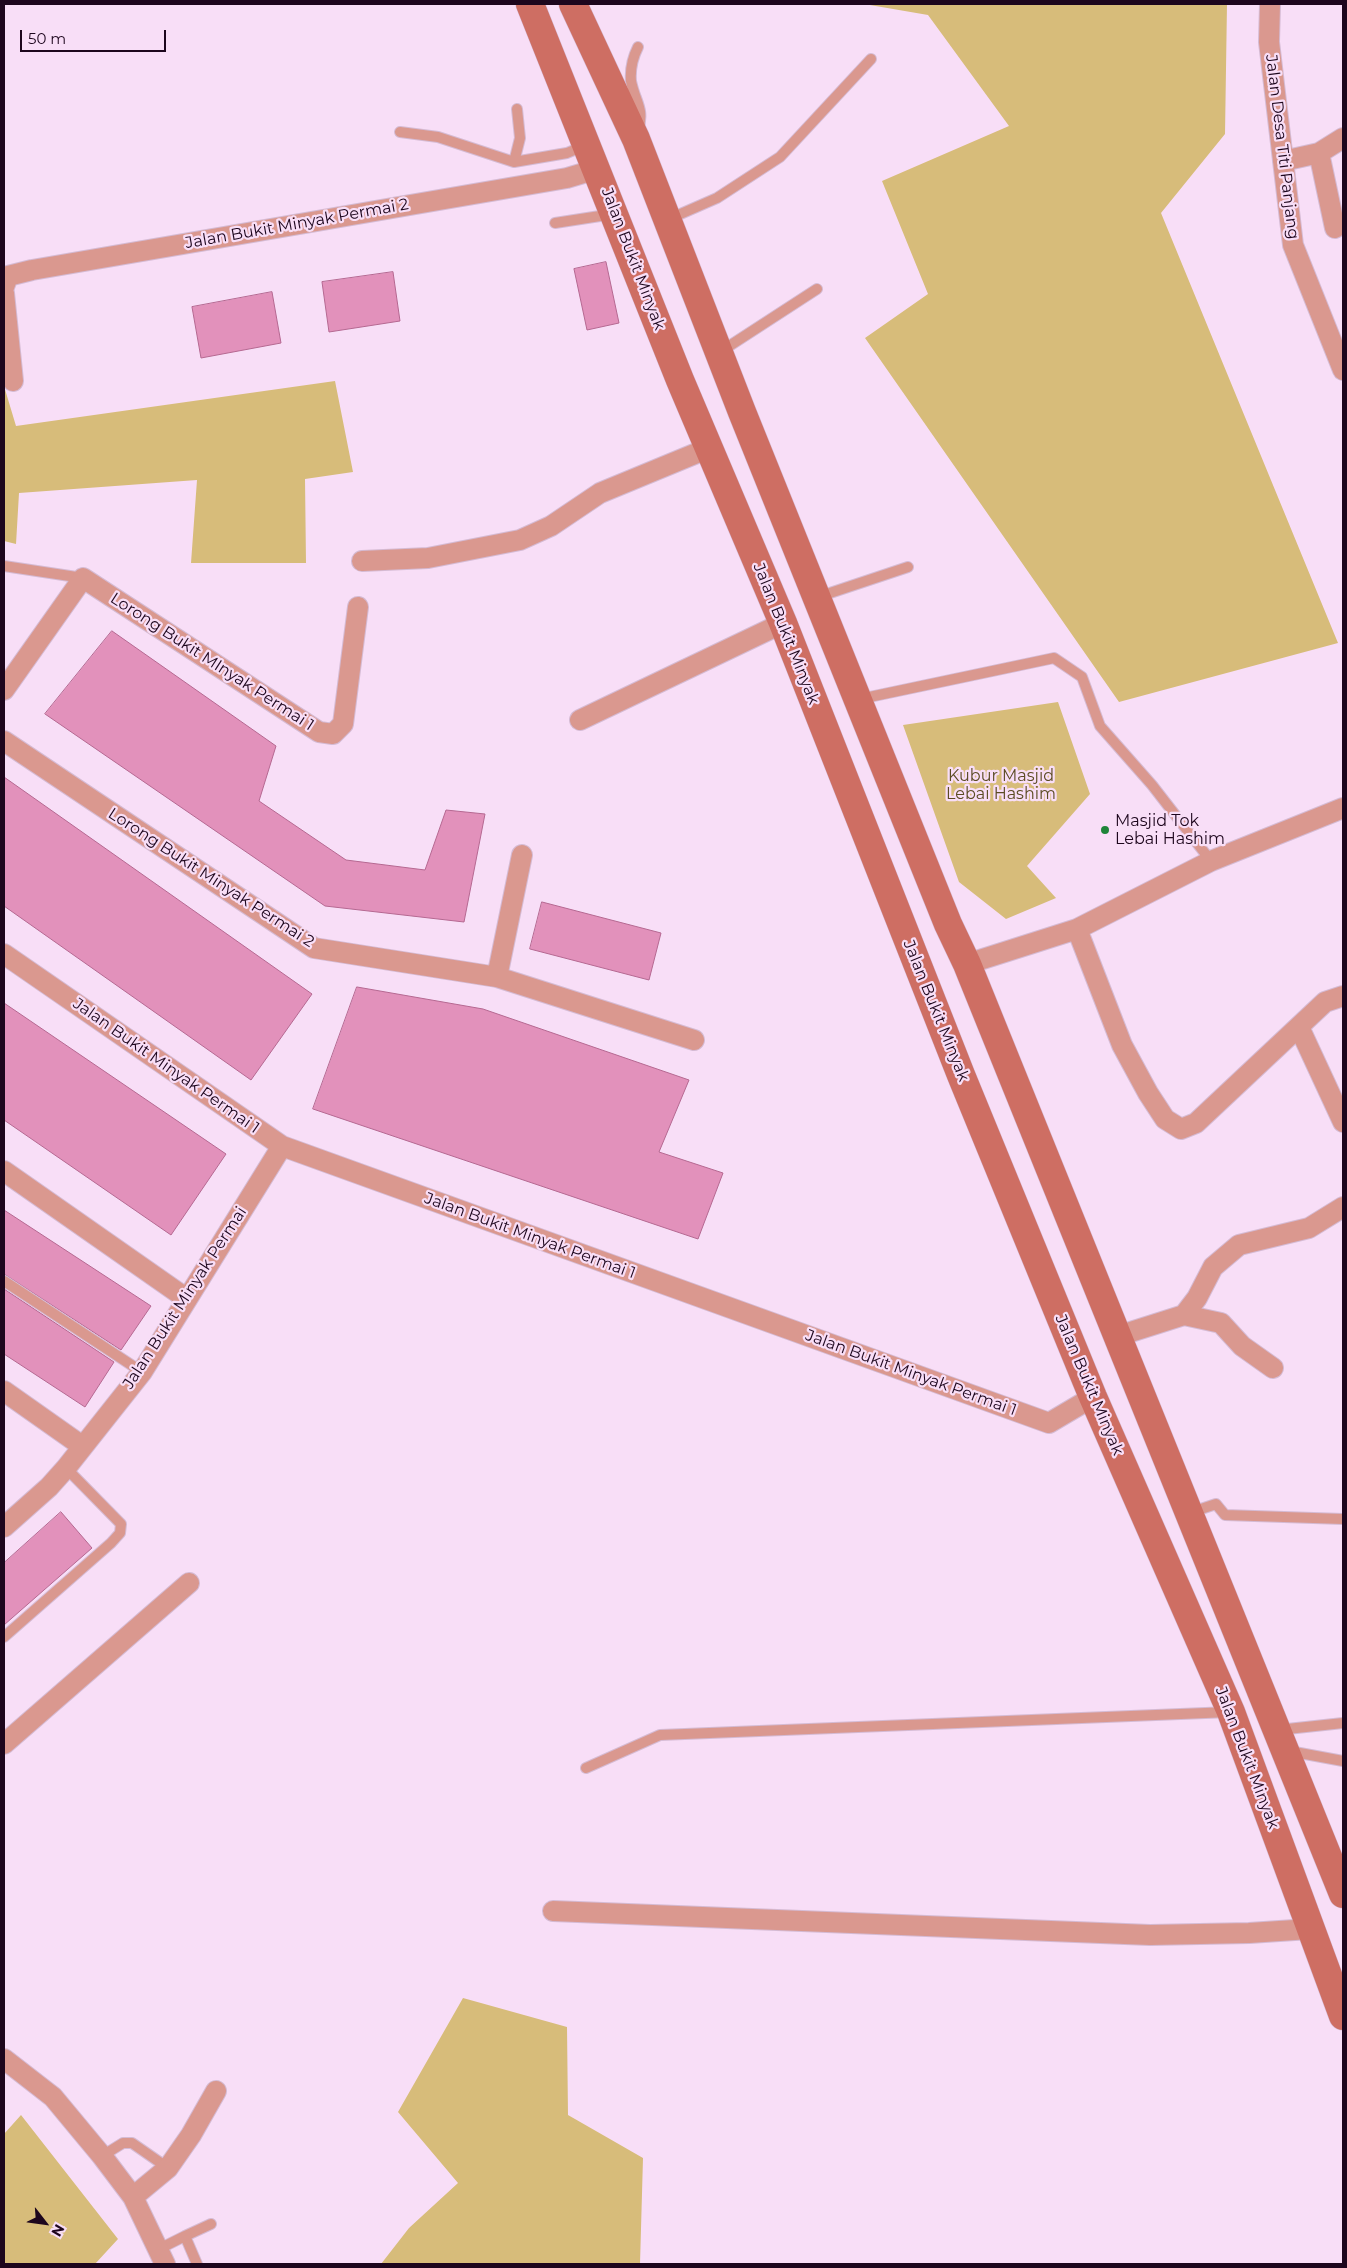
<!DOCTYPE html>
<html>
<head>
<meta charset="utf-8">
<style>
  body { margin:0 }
  #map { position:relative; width:1347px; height:2268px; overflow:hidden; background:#f8def7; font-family:Montserrat,sans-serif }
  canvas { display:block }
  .frame { position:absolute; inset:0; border:5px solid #1d061d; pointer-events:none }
  .north { position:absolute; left:20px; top:2198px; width:50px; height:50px; -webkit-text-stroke:4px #f8def7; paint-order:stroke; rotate:120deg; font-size:14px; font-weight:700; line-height:20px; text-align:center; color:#1d061d }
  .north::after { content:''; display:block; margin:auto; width:18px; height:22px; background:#1d061d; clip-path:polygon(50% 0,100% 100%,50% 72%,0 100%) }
  .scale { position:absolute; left:20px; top:30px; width:146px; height:22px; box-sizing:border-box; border:2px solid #1d061d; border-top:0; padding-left:6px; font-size:15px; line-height:18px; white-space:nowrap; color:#1d061d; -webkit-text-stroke:4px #f8def7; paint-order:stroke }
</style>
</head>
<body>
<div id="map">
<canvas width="1347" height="2268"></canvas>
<div class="frame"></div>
<div class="north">N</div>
<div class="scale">50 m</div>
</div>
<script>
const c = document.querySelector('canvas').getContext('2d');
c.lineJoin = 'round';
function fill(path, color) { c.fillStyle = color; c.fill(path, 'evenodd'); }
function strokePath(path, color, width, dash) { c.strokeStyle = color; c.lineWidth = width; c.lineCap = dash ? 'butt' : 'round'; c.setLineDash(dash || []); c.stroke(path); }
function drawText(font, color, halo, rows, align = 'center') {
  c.font = font + ' Montserrat,sans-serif'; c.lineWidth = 4.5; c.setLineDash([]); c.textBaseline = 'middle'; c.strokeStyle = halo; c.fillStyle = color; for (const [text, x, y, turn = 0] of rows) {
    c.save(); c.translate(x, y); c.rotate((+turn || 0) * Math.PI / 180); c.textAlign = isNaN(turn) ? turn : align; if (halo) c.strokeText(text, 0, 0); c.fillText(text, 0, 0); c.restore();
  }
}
fill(new Path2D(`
  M864 4H1227L1225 134 1161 213 1338 643 1119 702 865 338 928 294 882 181 1009 126 928 15Z
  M335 381 353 472 305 479 306 563H191L197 480 19 493 16 544 4 541V386L16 426Z
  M1058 702 1090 794 1027 866 1056 898 1006 919 959 882 903 725Z
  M463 1998 567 2027 568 2115 643 2158 640 2264H381L409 2228 458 2183 398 2112Z
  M21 2115 118 2239 95 2264H4V2134Z`), '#d7bc7a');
const building = new Path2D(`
  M606 262 619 323 587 330 574 269Z
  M393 272 400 321 329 332 322 282Z
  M272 292 281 343 201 358 192 307Z
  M112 631 276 746 259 801 346 860 425 870 446 810 485 814 464 922 325 906 45 714Z
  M4 777 312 994 251 1080 4 906Z
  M542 902 661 933 649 980 530 949Z
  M357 987 483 1009 689 1080 659 1152 723 1173 698 1239 313 1109Z
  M4 1003 226 1154 171 1235 4 1120Z
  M4 1210 151 1306 121 1350 4 1274Z
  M4 1289 114 1362 85 1407 4 1354Z
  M61 1512 92 1548 4 1625V1563Z`);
fill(building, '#e291bb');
strokePath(building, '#b56891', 1);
const lane = new Path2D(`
  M638 47C633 57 630 69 631 81 635 102 645 108 638 131
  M400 132 438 137 514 162 567 153 586 145
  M514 162 520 138 517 109
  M669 219 717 198 780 157 871 59
  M555 223 613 214
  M720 352 817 289
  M4 566 83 578
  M818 597 908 567
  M860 699 1054 658 1082 677 1100 726 1152 785 1211 861
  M4 1281 142 1372
  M1189 1513 1216 1504 1225 1515 1343 1519
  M4 1637 111 1543 120 1533 121 1524 66 1468
  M1278 1730 1343 1723
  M1289 1751 1343 1761
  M586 1768 660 1735 1230 1712
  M102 2156 123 2143H132L168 2168
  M157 2250 185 2236
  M197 2264 185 2236 211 2224`);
const street = new Path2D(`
  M1270 4 1269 42 1293 245 1343 370
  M1319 153 1335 228
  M1283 161 1319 153 1343 138
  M4 287 8 276 32 270 567 178 597 169
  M4 293 13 381
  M362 561 428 558 520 540 551 526 600 493 709 448
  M4 690 83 578 319 732 333 734 343 724 358 607
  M580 720 783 623
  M4 741 314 948 497 977 694 1040
  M1077 929 1122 1045 1148 1093 1165 1119 1181 1129 1196 1123 1325 1002 1343 996
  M4 954 282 1146 1049 1423 1093 1397
  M967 964 1077 929 1211 861 1343 808
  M497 977 522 855
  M1299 1027 1343 1122
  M4 1171 187 1299
  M1184 1315 1197 1298 1213 1267 1239 1245 1309 1228 1343 1207
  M1118 1336 1184 1315 1221 1323 1242 1346 1273 1368
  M4 1391 82 1446
  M4 1527 49 1487 66 1468 142 1372 282 1146
  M4 1744 189 1583
  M553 1911 1150 1935 1249 1933 1310 1929
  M4 2059 53 2097 102 2156 133 2197 165 2264
  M133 2197 168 2168 191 2135 216 2091`);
const secondary = new Path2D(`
  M530 4 680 380 783 623 961 1075 1093 1397 1231 1712 1343 2016
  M573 4 636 139 742 412 948 924 967 964 1343 1894`);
strokePath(lane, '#d5bbd4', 12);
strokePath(street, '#d5bbd4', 22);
strokePath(secondary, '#d5bbd4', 29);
strokePath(lane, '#da988f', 10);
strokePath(street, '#da988f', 20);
strokePath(secondary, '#ce6e63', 28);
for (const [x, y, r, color] of [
  [1105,830,5,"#1e8439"]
]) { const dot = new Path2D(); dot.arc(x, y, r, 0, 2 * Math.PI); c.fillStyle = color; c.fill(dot); strokePath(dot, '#f8def7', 2); }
drawText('16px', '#1d061d', '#f8def7', [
  ["Jalan Desa Titi Panjang",1282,147,83],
  ["Jalan Bukit Minyak Permai 2",297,224,-10],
  ["Jalan Bukit Minyak",633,259,69],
  ["Jalan Bukit Minyak",786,634,68],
  ["Lorong Bukit MInyak Permai 1",212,662,33],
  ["Lorong Bukit Minyak Permai 2",211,878,33],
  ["Jalan Bukit Minyak",936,1011,68],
  ["Jalan Bukit Minyak Permai 1",166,1066,35],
  ["Jalan Bukit Minyak Permai 1",530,1236,20],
  ["Jalan Bukit Minyak Permai",185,1298,-57],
  ["Jalan Bukit Minyak Permai 1",911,1373,20],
  ["Jalan Bukit Minyak",1089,1385,67],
  ["Jalan Bukit Minyak",1247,1758,69]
]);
drawText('16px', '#5b4b23', '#f8def7', [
  ["Kubur Masjid",1001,776],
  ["Lebai Hashim",1001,794]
]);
drawText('16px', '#1d061d', '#f8def7', [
  ["Masjid Tok",1115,821],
  ["Lebai Hashim",1115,839]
], 'left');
</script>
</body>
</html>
